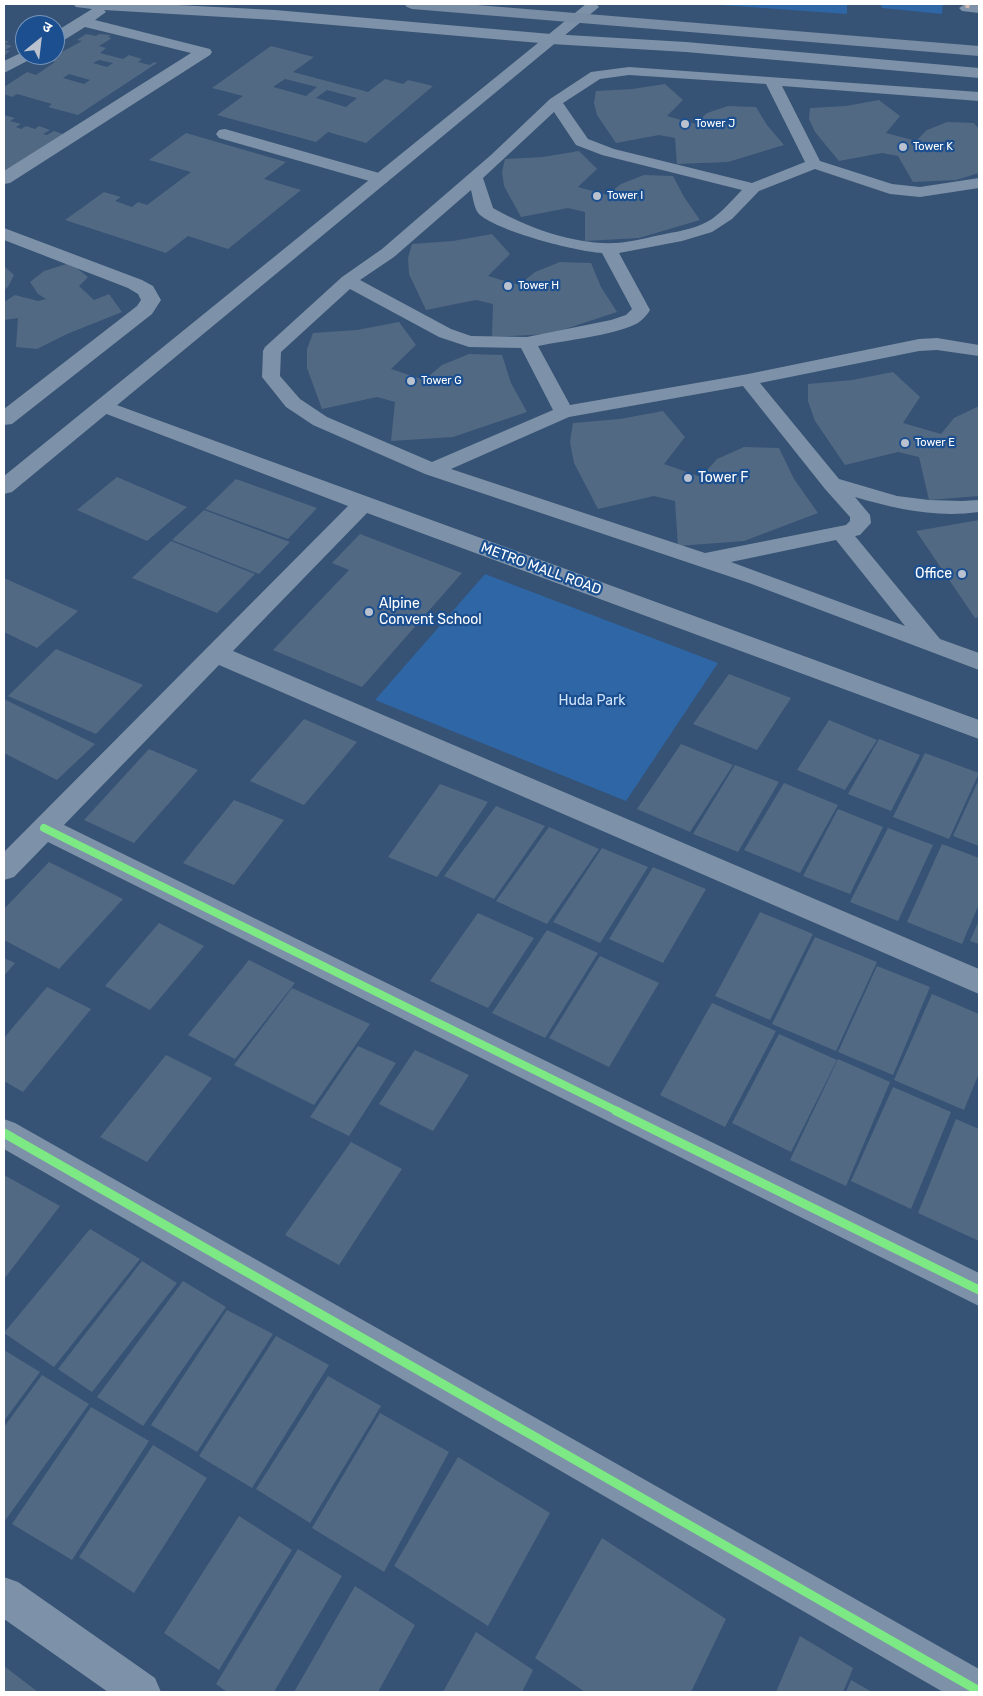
<!DOCTYPE html>
<html>
<head>
<meta charset="utf-8">
<style>
  body { margin:0 }
  #map { position:relative; width:983px; height:1696px; overflow:hidden; background:#365274; font-family:Rubik,"Noto Sans Devanagari",sans-serif }
  canvas { display:block }
  .frame { position:absolute; inset:0; border:5px solid #fff; pointer-events:none }
  .north { position:absolute; left:15px; top:15px; width:50px; height:50px; box-sizing:border-box; background:#1b4f8f; border:1px solid #7695bc; border-radius:50%; rotate:29deg; font-size:14px; font-weight:700; line-height:20px; text-align:center; color:#fff }
  .north::after { content:''; display:block; margin:auto; width:18px; height:22px; background:#b9c2ce; clip-path:polygon(50% 0,100% 100%,50% 72%,0 100%) }
</style>
</head>
<body>
<div id="map">
<canvas width="983" height="1696"></canvas>
<div class="frame"></div>
<div class="north">उ</div>
</div>
<script>
const c = document.querySelector('canvas').getContext('2d');
c.lineJoin = 'round';
function fill(path, color) { c.fillStyle = color; c.fill(path, 'evenodd'); }
function strokePath(path, color, width, dash) { c.strokeStyle = color; c.lineWidth = width; c.lineCap = dash ? 'butt' : 'round'; c.setLineDash(dash || []); c.stroke(path); }
function drawText(font, color, halo, rows, align = 'center') {
  c.font = font + ' Rubik,sans-serif'; c.lineWidth = 4.5; c.setLineDash([]); c.textBaseline = 'middle'; c.strokeStyle = halo; c.fillStyle = color; for (const [text, x, y, turn = 0] of rows) {
    c.save(); c.translate(x, y); c.rotate((+turn || 0) * Math.PI / 180); c.textAlign = isNaN(turn) ? turn : align; if (halo) c.strokeText(text, 0, 0); c.fillText(text, 0, 0); c.restore();
  }
}
fill(new Path2D(`
  M707 4H847V14Z
  M881 4H943L942 14 882 8Z
  M485 574 718 663 626 801 375 700Z`), '#2f66a5');
fill(new Path2D(`
  M86 34 96 36 99 34 111 35 108 37 112 38 99 46 106 48 100 53 123 59 129 55 142 59 138 62 150 65 154 62 157 63 78 115 48 107 52 104 17 94 12 97 4 94V87L27 72 36 75 55 62 47 60 82 41 77 40ZM99 60 113 63 107 67 93 63ZM69 74 90 80 84 84 63 78Z
  M4 40 9 42 5 44 12 46 5 50 10 51 4 56Z
  M271 46 314 57 293 72 368 92 385 79 403 84 408 80 433 86 366 143 328 132 316 142 217 115 243 96 212 88ZM285 79 317 87 306 96 273 87ZM327 90 357 98 346 107 316 98Z
  M665 84 683 100 667 116 695 124 707 113 728 106 756 107 767 125 784 145 728 162 677 164 675 138 659 135 616 143 597 115 594 103 596 91 632 89Z
  M879 100 900 116 886 133 916 141 927 130 947 122 974 123 979 129V173L956 180 913 182 898 156 882 153 839 161 815 132 809 119 810 108 846 106Z
  M4 115 15 118 10 121 21 124 16 127 21 129 26 126 35 129 39 126 50 130 43 134 47 135 54 131 66 135 4 175Z
  M186 133 286 162 264 179 301 190 228 249 188 236 166 253 65 220 104 192 121 197 115 201 132 207 138 202 147 205 191 172 149 160Z
  M579 151 597 169 578 187 607 195 621 184 644 175 673 176 684 197 700 220 639 238 585 241V212L568 208 521 217 504 186 502 172 505 159 543 157Z
  M492 234 510 254 488 276 519 285 535 272 560 262 591 263 601 287 617 312 550 334 492 337 493 304 476 300 426 310 409 274 408 258 412 244 453 241Z
  M70 263 88 277 79 286 94 300 109 294 122 312 67 334 37 349 16 347 18 318 4 320V302L15 295 38 301 46 299 38 294 30 282 44 271Z
  M4 266 14 275 8 287 4 290Z
  M399 322 416 345 391 369 424 380 442 365 469 354 502 355 511 383 527 412 453 437 391 441 395 402 377 397 322 409 307 368V349L313 333 357 330Z
  M893 372 920 397 903 423 941 434 954 418 979 406V496L929 500 919 457 898 452 845 465 815 421 808 401V384L852 380Z
  M663 411 685 437 664 464 701 477 717 459 744 447 779 448 794 479 818 513 744 541 678 546 675 501 654 496 598 509 574 463 570 442 573 423 620 419Z
  M117 477 187 507 147 541 77 510Z
  M236 479 317 508 288 539 205 509Z
  M204 510 290 542 259 574 172 540Z
  M979 520V617L975 618 916 531Z
  M360 534 462 573 362 687 273 650 349 570 332 563Z
  M171 541 255 574 217 613 132 578Z
  M4 578 78 611 37 648 4 632Z
  M56 649 143 685 96 734 8 696Z
  M729 674 791 698 757 750 693 724Z
  M4 699 95 744 57 780 4 753Z
  M304 719 357 742 304 805 250 781Z
  M829 720 877 740 845 790 797 770Z
  M879 739 920 755 891 811 848 794Z
  M681 744 733 765 690 832 637 809Z
  M149 749 198 770 134 843 84 820Z
  M925 753 979 773 949 839 893 817Z
  M735 765 779 782 738 852 693 834Z
  M979 779V846L953 836Z
  M784 783 838 805 800 873 744 850Z
  M440 784 488 802 437 877 388 857Z
  M234 800 284 820 234 885 183 863Z
  M496 806 545 826 494 899 444 876Z
  M838 809 883 827 850 894 803 876Z
  M549 827 599 849 547 924 496 901Z
  M888 828 933 845 898 921 850 902Z
  M942 844 979 858V904L962 944 907 922Z
  M602 848 648 867 600 943 553 922Z
  M49 862 123 899 59 969 4 940V909Z
  M653 867 706 889 663 963 609 939Z
  M760 912 813 934 770 1020 715 996Z
  M478 913 534 938 488 1008 430 981Z
  M979 920V944L970 941Z
  M159 923 204 946 150 1010 105 986Z
  M547 930 598 953 545 1038 492 1013Z
  M815 937 877 962 836 1051 772 1024Z
  M600 956 659 983 609 1067 549 1038Z
  M4 958 15 963 4 976Z
  M249 960 295 983 235 1059 188 1035Z
  M877 966 930 987 893 1075 838 1052Z
  M47 987 91 1009 23 1092 4 1081V1038Z
  M292 988 370 1024 314 1105 234 1065Z
  M932 994 979 1014V1073L964 1110 894 1080Z
  M712 1003 776 1031 725 1127 660 1095Z
  M779 1034 837 1060 791 1152 732 1123Z
  M358 1046 396 1063 349 1136 310 1117Z
  M415 1050 469 1075 433 1131 379 1104Z
  M166 1055 212 1078 147 1162 100 1137Z
  M838 1059 890 1082 846 1186 790 1160Z
  M893 1087 951 1112 911 1209 851 1181Z
  M956 1119 979 1129V1241L918 1213Z
  M351 1142 402 1169 339 1265 285 1235Z
  M4 1175 60 1206 4 1279Z
  M90 1229 140 1259 54 1367 4 1333Z
  M142 1261 177 1283 92 1392 58 1369Z
  M183 1281 226 1307 143 1426 97 1397Z
  M227 1310 273 1334 197 1452 151 1425Z
  M276 1336 329 1365 252 1488 199 1456Z
  M4 1350 40 1372 4 1421Z
  M42 1375 89 1404 4 1522V1427Z
  M328 1376 381 1406 310 1523 256 1489Z
  M91 1407 149 1441 72 1560 12 1524Z
  M380 1413 449 1452 384 1572 312 1528Z
  M153 1445 207 1478 134 1593 79 1557Z
  M458 1457 550 1513 488 1626 394 1566Z
  M239 1516 292 1550 219 1670 164 1633Z
  M602 1538 726 1619 691 1692H585L535 1658Z
  M298 1549 342 1576 274 1692H227L216 1684Z
  M355 1586 415 1625 378 1692H294Z
  M476 1632 533 1670 522 1692H443Z
  M800 1636 853 1668 843 1692H776Z
  M4 1666 38 1692H4Z
  M851 1680 872 1692H846Z`), '#526984');
fill(new Path2D(`
  M629 67 979 92V101L782 86 820 161 892 184 920 187 979 178V188L920 197 890 194 815 169 759 191 732 219 712 232 682 241 619 253 650 310C647 315 642 321 636 324 610 336 567 340 538 346L570 405 748 374 919 339 937 338 979 345V356L937 350 919 351 760 383 839 479 897 496 929 500 962 501 979 500V512C936 518 896 509 855 497L870 515 871 523 860 535 855 536 940 639 979 653V670L749 583 425 474 313 425 286 407 262 377 263 351 265 347 342 277 382 249 491 155 550 99 591 72ZM629 75 766 84 805 162 752 183 614 149 588 139 563 103 600 79ZM554 112 576 145 602 155 742 190C732 200 723 211 712 219 698 228 681 231 665 234 649 237 633 242 616 243 575 245 528 228 493 208L483 178ZM471 190C473 197 474 210 480 215 501 232 574 251 602 253L632 309 626 315 611 320 527 337 471 336 451 329 360 280 394 257ZM350 289 439 337 469 347 521 348 553 410 432 462 327 417 300 399 280 376 281 352ZM743 386 825 489 850 517V521L846 525 705 553 451 469 569 417ZM836 540 905 626 731 562Z`), '#7d92a8');
fill(new Path2D(`
  M73 4H158L275 10 551 34 686 42 979 68V78L686 52 551 44 275 20 104 10 106 12 95 20 210 49 212 52 210 55 10 183 4 184V171L191 53 85 27 61 42 55 44V32L92 9 76 7Z
  M965 4H979V13L962 11 959 8Z
  M25 51V55H35L33 58 4 73V61Z
  M225 129 386 175 389 179 386 183 380 184 219 138 216 134 219 130Z
  M4 228 142 280 153 286 161 300 152 314 12 424 4 425V409L137 306 141 300 138 294 128 288 4 240Z
  M103 400 979 720V739L367 513 233 651 979 969V994L219 665 64 825 979 1273V1306L48 842 14 877 4 880V852L348 506 96 410 92 406 96 402Z
  M4 1119 15 1123 979 1669V1692H943L4 1149Z
  M4 1577 18 1582 155 1678 161 1692H108L4 1619Z`), '#7d92a8');
fill(new Path2D(`
  M586 4H596L599 7 12 492 4 494V476Z`), '#7d92a8');
fill(new Path2D(`
  M404 4H465L979 46V56L412 9 407 7Z`), '#798da4');
strokePath(new Path2D(`
  M967 8 968 4`), '#d1b7ad', 4, [8, 4]);
strokePath(new Path2D(`
  M44 828 619 1112`), '#7ce984', 8);
strokePath(new Path2D(`
  M616 1111 979 1290
  M4 1133 979 1691`), '#7ce984', 9);
for (const [x, y, r, color] of [
  [685,124,5,"#b9c2ce"],
  [903,147,5,"#b9c2ce"],
  [597,196,5,"#b9c2ce"],
  [508,286,5,"#b9c2ce"],
  [411,381,5,"#b9c2ce"],
  [905,443,5,"#b9c2ce"],
  [688,478,5,"#b9c2ce"],
  [962,574,5,"#b9c2ce"],
  [369,612,5,"#b9c2ce"]
]) { const dot = new Path2D(); dot.arc(x, y, r, 0, 2 * Math.PI); c.fillStyle = color; c.fill(dot); strokePath(dot, '#1b4f8f', 2); }
drawText('11px', '#fff', '#1b4f8f', [
  ["Tower J",695,124],
  ["Tower K",913,147],
  ["Tower I",607,196],
  ["Tower H",518,286],
  ["Tower G",421,381],
  ["Tower E",915,443]
], 'left');
drawText('14px', '#fff', '#1b4f8f', [
  ["Tower F",698,478],
  ["Office",952,574,"right"],
  ["Alpine",379,604],
  ["Convent School",379,620]
], 'left');
drawText('14px', '#fff', '#1b4f8f', [
  ["METRO MALL ROAD",541,569,20]
]);
drawText('14px', '#cfe3fa', '#1b4f8f', [
  ["Huda Park",592,701]
]);
</script>
</body>
</html>
